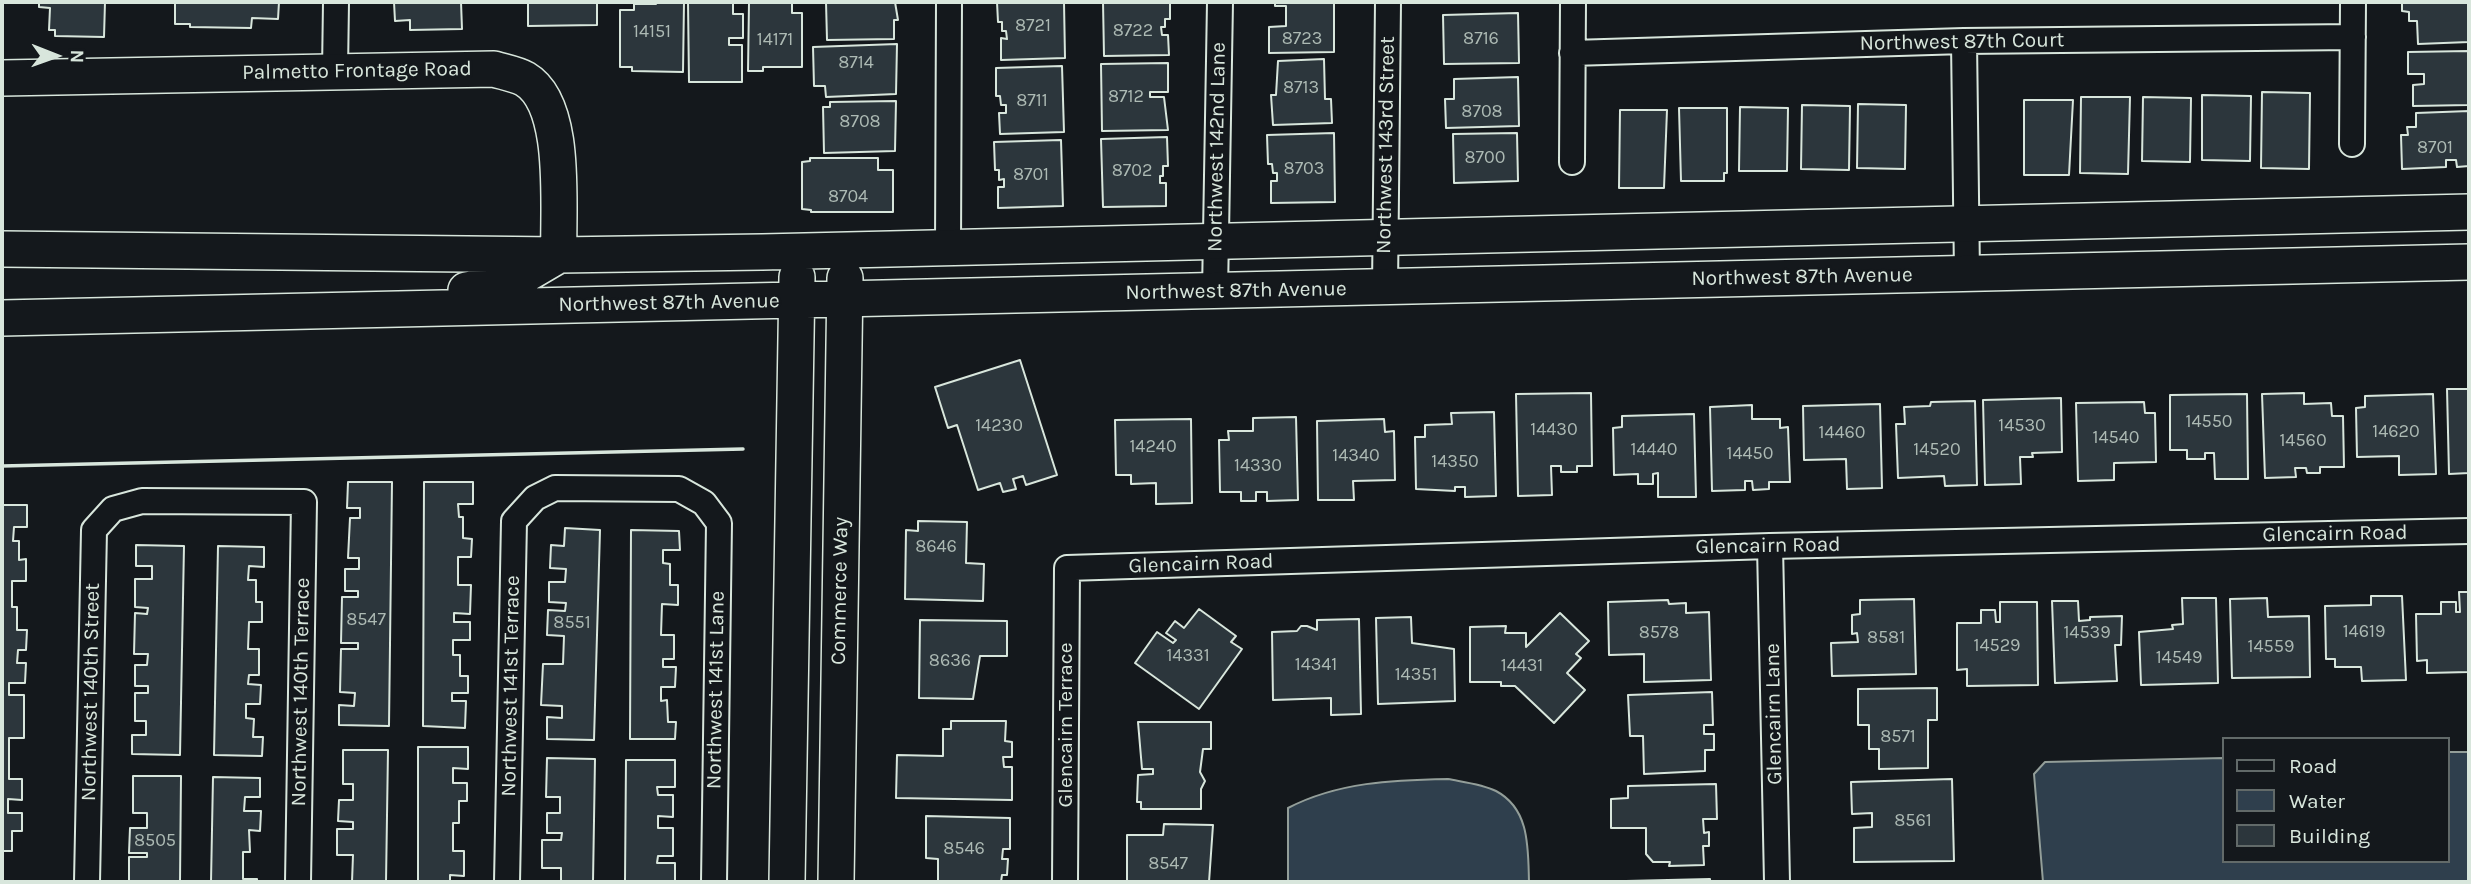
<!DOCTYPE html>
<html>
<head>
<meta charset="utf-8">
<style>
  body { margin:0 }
  #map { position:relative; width:2471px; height:884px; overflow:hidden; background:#14181c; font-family:Karla,sans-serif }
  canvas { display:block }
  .frame { position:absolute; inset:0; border:4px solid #d8e6dc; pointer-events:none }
  .legend { position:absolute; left:2222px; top:737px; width:228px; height:126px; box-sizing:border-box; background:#14181c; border:2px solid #626a69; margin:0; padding:9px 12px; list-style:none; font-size:21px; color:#d8e6dc }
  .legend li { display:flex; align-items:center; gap:14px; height:35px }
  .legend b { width:35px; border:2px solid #626a69 }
  .north { position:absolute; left:21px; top:21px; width:70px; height:70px; -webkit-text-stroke:5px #14181c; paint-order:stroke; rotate:91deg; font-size:19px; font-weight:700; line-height:28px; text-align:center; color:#d8e6dc }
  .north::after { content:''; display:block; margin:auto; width:24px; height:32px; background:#d8e6dc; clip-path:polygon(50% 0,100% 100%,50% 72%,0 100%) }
</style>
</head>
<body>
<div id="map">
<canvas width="2471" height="884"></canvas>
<div class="frame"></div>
<ul class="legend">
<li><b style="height:9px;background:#14181c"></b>Road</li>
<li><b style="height:19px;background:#2f3f4d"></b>Water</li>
<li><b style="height:19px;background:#2c363c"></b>Building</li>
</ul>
<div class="north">N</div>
</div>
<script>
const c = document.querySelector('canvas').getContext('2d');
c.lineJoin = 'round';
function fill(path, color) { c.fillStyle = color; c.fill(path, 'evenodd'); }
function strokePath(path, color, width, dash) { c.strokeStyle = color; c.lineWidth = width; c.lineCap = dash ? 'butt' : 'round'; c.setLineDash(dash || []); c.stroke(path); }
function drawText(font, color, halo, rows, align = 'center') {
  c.font = font + ' Karla,sans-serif'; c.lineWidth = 5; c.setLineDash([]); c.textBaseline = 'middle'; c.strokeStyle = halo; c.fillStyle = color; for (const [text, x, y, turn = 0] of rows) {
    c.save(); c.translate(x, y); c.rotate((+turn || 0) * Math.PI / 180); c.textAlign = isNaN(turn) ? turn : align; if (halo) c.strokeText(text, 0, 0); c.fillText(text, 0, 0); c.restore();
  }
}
const water = new Path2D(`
  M2448 752H2469V882H2043L2034 774 2045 762 2224 758V861H2448Z
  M1448 779C1463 782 1482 784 1496 791 1530 809 1528 848 1529 882H1288V808C1338 782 1393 780 1448 779Z`);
fill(water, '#2f3f4d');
strokePath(water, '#939e99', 2);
const building = new Path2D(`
  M39 2H105L104 37 55 36V30H49L50 8 39 7Z
  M175 2H279L278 19 252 18 251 28 190 27V24H175Z
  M394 2H461L462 29 410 30V20L395 21Z
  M528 2H597V25L528 26Z
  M656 2H684L683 72 632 71V67H620V10H634V4H656Z
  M688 2H733V14H743V38H729V45H742V82H689Z
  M749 2H792V13H802V67H763V71H748Z
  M826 2H895L898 20H894V39L827 40Z
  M997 2H1064L1065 58 1001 60V38L1007 39 1006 31H1002V22H998Z
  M1103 2H1170V19H1165V27H1161L1162 35H1168L1169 55 1104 56Z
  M1275 2H1334V52L1269 53V27L1286 26V6H1275Z
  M2402 2H2469V42L2418 44 2417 21H2409V12L2402 11Z
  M1518 13 1519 63 1444 64 1443 15Z
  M897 44 896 94 826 97 825 86H814L813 47Z
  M2469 51V105L2413 106V85L2424 84V74H2408V52Z
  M1324 59 1325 99H1331L1332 123 1273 125 1271 95H1276L1278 61Z
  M1168 63V92H1150V97H1164L1168 130 1102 131 1101 64Z
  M1062 66 1064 132 1000 134 999 113H1006V105H1001L1000 96H996V68Z
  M1518 77 1519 126 1446 128 1445 99H1454V79Z
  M2262 92 2310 93 2309 169 2261 168Z
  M2202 95 2251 96 2250 161 2202 160Z
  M2081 97H2130L2128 174 2080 173Z
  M2143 97 2191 98 2190 162 2142 161Z
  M2024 100H2073L2069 175H2024Z
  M896 101 895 151 824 153 823 107H830V102Z
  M1858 104 1906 105 1905 169 1857 168Z
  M1802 105 1850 106 1849 170 1801 169Z
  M1740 107 1788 108 1787 171H1739Z
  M1679 108H1727V173H1724V181H1681Z
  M1620 110H1667L1664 188H1619Z
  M2469 111V166L2457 167 2456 160H2446V167L2402 169 2401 135H2408L2407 127H2416V113Z
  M1334 133 1335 202 1271 203V181H1277V173H1273L1272 164H1268L1267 135Z
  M1517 133 1518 181 1454 183 1453 134Z
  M1167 137 1168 166H1163V176H1160V183H1166V206L1103 207 1101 139Z
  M1061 140 1063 206 998 208V187H1004V179L999 180V170H995L994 142Z
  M810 158H878V170H893V212H811V210L802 209V162L810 161Z
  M1020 360 1057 475 1026 485 1023 476 1013 479 1016 489 1003 492 1000 483 978 490 957 425 948 428 935 387Z
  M2447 389H2469V473L2449 474Z
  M1591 393 1592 466H1577V472H1561V466H1551L1552 495 1518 496 1516 394Z
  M2304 393V404L2331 403 2332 416H2343L2344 467H2320V473H2307L2306 468H2295L2296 477 2265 478 2262 394Z
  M2247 394 2248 479H2215L2214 453H2205V459H2187V450H2170V395Z
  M2433 394 2436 474 2399 475V456L2357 457 2356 408 2365 407V396Z
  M2061 398 2062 452 2032 453 2033 457H2020L2021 484 1985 485 1983 400Z
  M1975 401 1977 485 1945 486 1944 476 1898 478 1896 424H1905L1904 407 1930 406 1931 402Z
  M2144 402 2145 413H2155L2156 462 2114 463V480L2078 481 2076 403Z
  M1880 404 1882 488 1847 489 1846 459 1804 460 1803 406Z
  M1752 405V419H1780V428L1788 427 1790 482H1769V489L1753 490 1752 481H1745V490L1712 491 1710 407Z
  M1494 412 1496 496 1465 497V487H1455V491L1416 489 1415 437H1425V425L1452 424 1451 413Z
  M1694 414 1696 497H1658V473L1653 474V484H1638V474L1614 475 1613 428 1622 427V416Z
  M1296 417 1298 500 1267 501V492H1256V501H1241V492H1220L1219 440H1229L1228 431H1253V418Z
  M1191 419 1192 503 1156 504V483L1131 484V475H1116L1115 420Z
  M1384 419 1385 432 1394 431 1395 480 1353 481 1354 500H1318L1317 421Z
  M348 482H392L389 726 339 725V705L354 706 355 693 340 692 341 649H358V643H341L342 597H358V591H345V569H359V558H348L350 518H360V508H347Z
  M424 482H473V504H458L459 517H463V538L472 539 471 557H458V585H471L470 614 454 613V622H470V640H453V655H460V676H468V693H452V701H466L465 728 423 726Z
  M2 505H27V527H14L13 541H19V560L26 559V581H12V607H17V630H27L26 650H18L17 663H26L25 683H9V695H24V738H9V779H22V800L8 799V813H22V831H12V851H2Z
  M918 521 967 522 966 563 984 564 983 601 905 599 906 530 918 531Z
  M565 528 600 530 594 740 547 739V717L562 718V706L541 705 543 664H563L564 636 547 635 548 610 565 611 566 603 549 602V582H565L566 569 550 568 551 545 564 546Z
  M631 530 679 531 680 550H663V563L670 564V585H678V605L662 604 661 635H674V659H663V667H676L675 687H661V701L667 700 668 722H676L675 739H630Z
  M136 545 184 546 180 755 132 754V735H146V721H135V693H148V686H135V665H147L148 654H134L135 613 147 614 148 608 135 607V579H152V566H136Z
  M218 546 264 547V567L249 566 248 580H256V602H262V622H249L248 649H259V675H249L248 684 261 685 260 704H246V718L254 719 253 737H263L262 756 214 755Z
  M2459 592H2469V672L2427 673V660L2417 661 2416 614H2441V602H2456V612H2460Z
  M2371 596H2402L2406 680 2362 681 2361 667H2335V659H2326L2325 606 2371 605Z
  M2182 598H2216L2218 683 2141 685 2139 632 2173 629 2172 625 2183 624Z
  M2267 598 2268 617 2309 616 2310 677 2232 678 2230 599Z
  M1914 599 1916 674 1832 676 1831 643 1858 642 1857 633 1852 634V615L1860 614V600Z
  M1668 600 1669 604 1686 603V613L1709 612 1711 680 1644 682V654L1609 655 1608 602Z
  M2052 601H2078L2079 621 2090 620V617L2122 616 2121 645H2115L2117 681 2055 683Z
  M2000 602H2037L2038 685 1967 686V669L1957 670V623H1981V610H1995L1996 622H2000Z
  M1199 609 1236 636 1231 642 1242 649 1199 709 1135 663 1157 632 1173 643 1176 640 1166 633 1175 621 1184 628Z
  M1560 613 1589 641 1576 654 1581 658 1567 673 1585 690 1554 723 1515 686H1501V682H1470V627L1506 626 1505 633H1526V647Z
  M1411 617 1412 643 1454 649 1455 701 1378 704 1376 618Z
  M1359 619 1361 714 1331 715V698L1273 700 1272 632 1297 631 1301 626H1307L1317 630V620Z
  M920 620 1007 621V656H980L973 699 919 698Z
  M1937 688V720H1928V768L1879 769V749H1869V725H1858V689Z
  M1712 692 1713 725H1704V734H1714V750H1705V771L1644 774 1643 736H1630L1628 695Z
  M951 721H1006L1005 741 1012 742V757H1003L1004 767H1012V800L896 798 897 755 943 756V729H951Z
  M1138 722H1211V749H1203L1200 772 1205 781 1201 789V809H1141V802H1137L1138 775 1153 774V769H1142Z
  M418 747H468V769L453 768V783H467V801H459V823H453V851H464V876L450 875V882H418Z
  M343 750H388L386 882H333H352L353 855H337V829H353V822L338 821 339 800H353V784H343Z
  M547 758 595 759 593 882H543L561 881V868H542V840H561L562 833H547V813H560V797H546Z
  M626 760H675V787H657L658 795H673V817L658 816V828H673V856H658L657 863H675V882H625Z
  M133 776H181L180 882H129V857H147V853H129L130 828H147V813H133Z
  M213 777 260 778V797H245L244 811H261L260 831 249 830 250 852H243V879H257V882H211Z
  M1952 779 1954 861 1854 862V828L1872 827V813L1852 814 1851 782Z
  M1716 784 1717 819H1703L1704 833 1709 832V846H1703L1704 865 1669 866 1670 862H1653L1646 854V828H1611V799L1628 798V786Z
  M926 816 1010 818V849H1003L1002 859H1008L1007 875H1002L1001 882H938V859L926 858Z
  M1164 824 1213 825 1209 882H1127V835H1163Z
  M1710 879V882H1626V881Z`);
fill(building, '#2c363c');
strokePath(building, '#d8e6dc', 2);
const street = new Path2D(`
  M1964 41 1967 274
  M1572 53 1964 41 2353 37
  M335 71 336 2
  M2352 144 2353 2
  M1572 162 1573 2
  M948 248 949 2
  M1385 288 1388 2
  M1215 292 1220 2
  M1770 546 1777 882
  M87 882 94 530 113 509 142 501 304 502 298 882
  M507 882 514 521 535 498 555 488 679 489 704 503 719 523 714 882
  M1065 882 1067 568 1770 546 2469 531`);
const secondary = new Path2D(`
  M2 78 494 69C504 72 516 74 525 79 569 105 557 211 559 255L513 282 466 290
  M2 249 559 255 762 252 2469 212
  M2 318 2469 262
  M787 882 797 277
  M836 882 845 278`);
strokePath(street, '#d8e6dc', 28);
strokePath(secondary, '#d8e6dc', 38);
strokePath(street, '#14181c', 24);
strokePath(secondary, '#14181c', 35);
strokePath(new Path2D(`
  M2 466 743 449`), '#d8e6dc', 3.5);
drawText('18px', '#adbab4', null, [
  ["8721",1033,26],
  ["8722",1133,31],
  ["14151",652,32],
  ["8723",1302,39],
  ["8716",1481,39],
  ["14171",775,40],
  ["8714",856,63],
  ["8713",1301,88],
  ["8712",1126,97],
  ["8711",1032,101],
  ["8708",1482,112],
  ["8708",860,122],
  ["8701",2435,148],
  ["8700",1485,158],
  ["8703",1304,169],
  ["8702",1132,171],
  ["8701",1031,175],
  ["8704",848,197],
  ["14550",2209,422],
  ["14230",999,426],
  ["14530",2022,426],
  ["14430",1554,430],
  ["14620",2396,432],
  ["14460",1842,433],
  ["14540",2116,438],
  ["14560",2303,441],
  ["14240",1153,447],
  ["14440",1654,450],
  ["14520",1937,450],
  ["14450",1750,454],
  ["14340",1356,456],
  ["14350",1455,462],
  ["14330",1258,466],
  ["8646",936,547],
  ["8547",366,620],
  ["8551",572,623],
  ["14619",2364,632],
  ["8578",1659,633],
  ["14539",2087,633],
  ["8581",1886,638],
  ["14529",1997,646],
  ["14559",2271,647],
  ["14331",1188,656],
  ["14549",2179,658],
  ["8636",950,661],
  ["14341",1316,665],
  ["14431",1522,666],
  ["14351",1416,675],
  ["8571",1898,737],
  ["8561",1913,821],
  ["8505",155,841],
  ["8546",964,849],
  ["8547",1168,864]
]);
drawText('21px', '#d8e6dc', '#14181c', [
  ["Northwest 87th Court",1962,42,-1],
  ["Palmetto Frontage Road",357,71,-1],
  ["Northwest 143rd Street",1386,145,-89],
  ["Northwest 142nd Lane",1217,147,-89],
  ["Northwest 87th Avenue",1802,277,-1],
  ["Northwest 87th Avenue",1236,291,-1],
  ["Northwest 87th Avenue",669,303,-1],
  ["Glencairn Road",2335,534,-1],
  ["Glencairn Road",1768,546,-1],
  ["Glencairn Road",1201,564,-2],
  ["Commerce Way",840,591,-89],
  ["Northwest 141st Terrace",511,686,-89],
  ["Northwest 141st Lane",716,690,-89],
  ["Northwest 140th Street",91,692,-89],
  ["Northwest 140th Terrace",301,692,-89],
  ["Glencairn Lane",1774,714,-91],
  ["Glencairn Terrace",1066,725,-90]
]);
</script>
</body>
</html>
